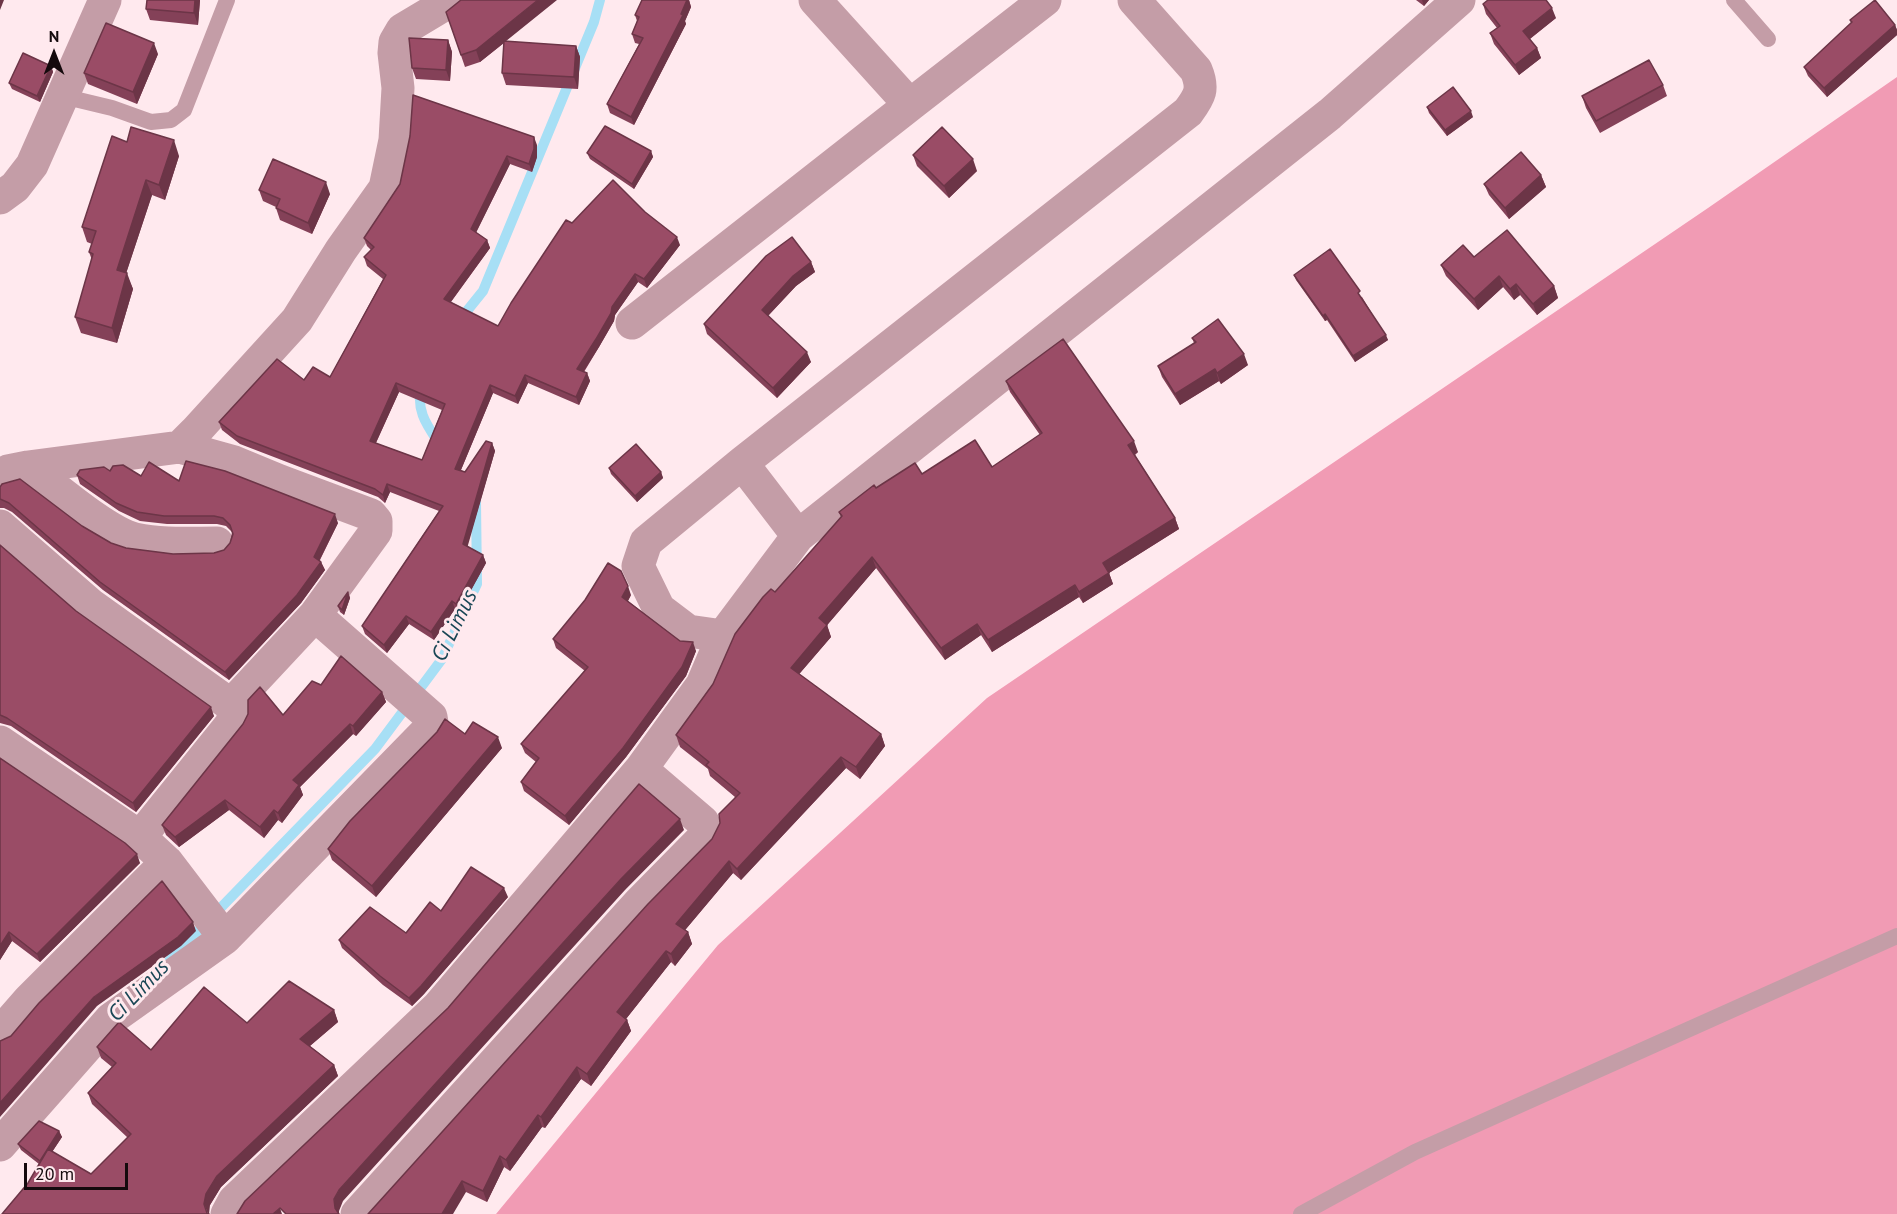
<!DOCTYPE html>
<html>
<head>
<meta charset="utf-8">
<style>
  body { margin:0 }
  #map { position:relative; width:1897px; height:1214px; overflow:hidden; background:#ffe9ee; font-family:"PT Sans",sans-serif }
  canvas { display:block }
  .north { position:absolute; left:24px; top:24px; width:60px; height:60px; -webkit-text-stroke:4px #ffe9ee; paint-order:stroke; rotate:0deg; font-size:16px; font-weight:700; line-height:24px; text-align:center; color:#150a0d }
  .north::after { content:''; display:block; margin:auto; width:21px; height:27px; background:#150a0d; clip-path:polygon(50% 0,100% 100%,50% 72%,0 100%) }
  .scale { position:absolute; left:24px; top:1163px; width:104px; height:27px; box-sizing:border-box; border:3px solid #150a0d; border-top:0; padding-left:8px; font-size:18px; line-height:21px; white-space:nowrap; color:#150a0d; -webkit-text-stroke:4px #ffe9ee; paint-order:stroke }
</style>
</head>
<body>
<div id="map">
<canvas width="1897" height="1214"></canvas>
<div class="north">N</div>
<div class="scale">20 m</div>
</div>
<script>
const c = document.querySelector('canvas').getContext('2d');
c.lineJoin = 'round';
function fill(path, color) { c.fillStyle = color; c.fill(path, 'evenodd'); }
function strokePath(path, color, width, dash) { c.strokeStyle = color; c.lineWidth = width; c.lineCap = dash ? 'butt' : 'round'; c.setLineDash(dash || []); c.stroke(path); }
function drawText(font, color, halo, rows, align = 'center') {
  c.font = font + ' "PT Sans",sans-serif'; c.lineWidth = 6; c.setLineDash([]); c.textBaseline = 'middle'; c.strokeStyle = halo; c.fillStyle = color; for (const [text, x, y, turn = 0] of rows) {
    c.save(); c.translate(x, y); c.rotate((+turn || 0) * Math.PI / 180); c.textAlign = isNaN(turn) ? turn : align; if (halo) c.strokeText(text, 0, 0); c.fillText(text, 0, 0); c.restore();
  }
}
fill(new Path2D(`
  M1897 77V1214H496L718 945 987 698 1708 208Z`), '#f19bb4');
strokePath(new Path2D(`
  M458 322 483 291 594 22 600 0
  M421 386C416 412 427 425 440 445
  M169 961 375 749 442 659 477 584 476 502`), '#a7dff5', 10);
strokePath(new Path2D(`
  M1734 0 1768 39
  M62 96 112 108 151 122 171 120 184 110 227 0
  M1301 1214 1415 1152 1897 936`), '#c49da7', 16);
strokePath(new Path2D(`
  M910 105 1045 0
  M0 198 15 187 32 165 105 0
  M632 323 910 105 815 0
  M28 467C54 486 106 532 135 539 162 545 190 543 217 543
  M0 475 8 471 28 467 180 447 195 432 297 320 341 250 385 188 395 140 398 88 394 53 395 42 402 30 452 0
  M0 526 91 605 231 705
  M798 536 742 463 1188 112C1200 96 1204 89 1196 70L1134 0
  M723 636 688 631 659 609 638 566 646 542 742 463
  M0 742 140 837 167 862 225 938 111 1019 0 1145
  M140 837 232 723 234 718 231 705 315 615 376 531V521L371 515 280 481 234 462 180 447
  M225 938 428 730 432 723 431 717 315 615
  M0 1033 29 1000 167 862
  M227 1214 234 1201 438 1007 641 769 702 685 723 636 798 536 1330 114 1459 0
  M357 1214 639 903 703 838 706 829 703 822 641 769`), '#c49da7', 33);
fill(new Path2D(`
  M200 0 198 25 150 20 146 9Z
  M642 0H689L691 7 685 21 686 24 634 125 610 113 607 104 639 44 635 43 632 34 637 21 635 15Z
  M1416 0H1429L1424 6Z
  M1483 4 1556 18 1530 39 1537 48 1541 58 1519 75 1494 44 1490 33 1497 28 1486 14Z
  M446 12 505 42 576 46 580 57 578 89 506 85 502 73 504 43 480 62 465 67Z
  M1850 20 1895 25 1897 30V35L1827 97 1808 76 1804 67 1851 23Z
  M448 40 452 52 450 81 416 79 412 68Z
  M158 54 137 104 88 84 84 73Z
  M51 66 53 72 40 102 12 89 9 83Z
  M1663 85 1667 96 1600 133 1586 108 1582 96Z
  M1427 107 1473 117 1447 136 1429 113Z
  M127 142 179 156 165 200 152 195 126 273 133 289 117 343 81 333 75 317 92 260 89 252 92 244 87 242 82 227Z
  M537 145V157L532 172 510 164 476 232 487 240 490 248 451 302 498 326 572 223 680 245 647 288 638 282 615 315 614 321 599 347 584 372 587 373 590 381 579 405 528 383 518 404 493 393 461 470 465 472 492 443 495 451 467 546 483 555 486 563 459 612 455 609 434 640 409 624 387 653 365 634 362 626 439 511 390 492 385 503 378 497 240 444 222 430 219 422 304 380 330 377 383 279 367 266 364 257 371 250 367 246 364 238 400 184ZM399 392 442 410 422 460 376 443Z
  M651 151 653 157 634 189 590 159 587 153Z
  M913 155 977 171 949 198 917 166Z
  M1541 175 1546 187 1509 219 1489 195 1484 184Z
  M259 190 330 194 312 234 280 220 276 208V207L263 201Z
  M1474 257 1554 286 1558 298 1537 315 1520 295 1514 300 1503 287 1478 310 1446 276 1441 265Z
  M811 262 815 272 796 286 768 316 811 362 777 398 707 334 704 324Z
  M1294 275 1362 297 1388 340 1355 362 1327 320 1325 321 1296 280Z
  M1192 338 1248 365 1221 384 1219 381 1180 405 1162 377 1158 366 1194 343Z
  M1006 381 1138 452 1135 455 1175 518 1179 529 1109 573 1113 584 1083 603 1079 597 992 652 981 635 945 660 876 568 827 625 831 637 799 674 881 734 885 746 860 779 846 768 741 880 733 873 685 930 688 932 692 944 675 966 671 962 626 1019 627 1020 631 1031 591 1086 581 1079 545 1128 542 1127 510 1171 504 1167 487 1202 466 1192 368 1214 712 839 735 797 710 776 708 769 680 747 676 735 713 684 775 592 841 517 839 512 876 488 922 474 992 467 1040 435 1010 392Z
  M609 468 661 472 663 478 637 502 611 474Z
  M110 471 179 481 338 523 320 560 325 570 301 603 229 680 103 590 12 512 4 508H0V487L82 526 111 543 126 548 173 554 214 553 224 550 230 543 232 532 226 526 217 524H167L140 521 119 511 80 484 77 475Z
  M0 545 76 611 214 716 136 812 11 726 0 723Z
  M348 592 350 598 344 615 340 612 338 606Z
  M631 595 628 601 680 641 696 651 686 676 626 757 569 825 524 791 521 782 536 762 525 753 521 744 585 671 556 648 553 639Z
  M321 685 382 692 386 702 356 736 353 734 300 787 303 795 282 823 278 820 264 838 229 810 179 847 166 835 162 825 283 715Z
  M465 734 502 748 376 897 332 860 328 849Z
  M0 758 140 863 40 962 12 941 0 960Z
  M508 897 424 994 412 1006 383 985 342 948 339 940 406 933 441 911Z
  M334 1010 338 1022 310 1046 334 1065 338 1076 221 1187 210 1205 28 1183 39 1164 21 1150 18 1144 59 1131 62 1137 52 1152 91 1174 128 1138 92 1104 88 1093 112 1067 101 1058 97 1047 151 1050 247 1023Z`), '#844158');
fill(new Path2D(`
  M0 0H4L0 10Z
  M195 0H200L198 25 194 13Z
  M538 0H557L480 62 476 50Z
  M687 0H689L691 7 685 21 686 24 634 125 631 117Z
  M1422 0H1429L1424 6Z
  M1552 8 1556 18 1527 41 1523 31Z
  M1895 25 1897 30V35L1827 97 1824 88Z
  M448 40 452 52 450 81 446 70Z
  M154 43 158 54 137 104 133 92Z
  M576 46 580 57 578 89 574 77Z
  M1537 48 1541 58 1519 75 1515 65Z
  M51 66 53 72 40 102 37 96Z
  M1471 111 1473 117 1447 136 1445 130Z
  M534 137 537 145V157L532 172 529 164Z
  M174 140 179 156 165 200 159 185Z
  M651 151 653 157 634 189 632 184Z
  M507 156 510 164 474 237 471 229Z
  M973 159 977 171 949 198 944 186Z
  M1541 175 1546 187 1509 219 1505 208Z
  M146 180 152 195 122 286 117 270Z
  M326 182 330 194 312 234 308 223Z
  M677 237 680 245 647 288 644 279Z
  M487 240 490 248 447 307 444 299Z
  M811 262 815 272 796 286 765 319 762 310 793 276Z
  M127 273 133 289 117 343 112 328Z
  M635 274 638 282 615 315 614 321 599 347 580 377 577 369 612 307Z
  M1499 276 1503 287 1478 310 1474 299Z
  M1516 284 1520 295 1514 300 1510 289Z
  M1554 286 1558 298 1537 315 1533 304Z
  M1325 314 1327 320 1325 321 1323 316Z
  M1386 335 1388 340 1355 362 1353 356Z
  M807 352 811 362 777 398 773 388Z
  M1244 354 1248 365 1221 384 1217 373Z
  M1215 369 1219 381 1180 405 1175 394Z
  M587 373 590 381 579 405 576 397Z
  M525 375 528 383 518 404 515 396Z
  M396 383 399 392 373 449 370 441Z
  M490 385 493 393 458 477 455 469Z
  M1134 441 1138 452 1132 456 1128 445Z
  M492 443 495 451 466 552 463 544Z
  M661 472 663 478 637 502 635 496Z
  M387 484 390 492 385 503 383 495Z
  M335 514 338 523 317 565 314 557Z
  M1175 518 1179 529 1109 573 1113 584 1083 603 1079 592 1103 563Z
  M483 555 486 563 459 612 456 604Z
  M872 557 876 568 823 630 819 618Z
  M321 562 325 570 301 603 229 680 225 672Z
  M1075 585 1079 597 992 652 988 640Z
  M628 586 631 595 625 606 622 597Z
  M348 592 350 598 344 615 342 610Z
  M452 601 455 609 434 640 431 632Z
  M406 616 409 624 387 653 384 645Z
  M977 624 981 635 945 660 941 648Z
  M827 625 831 637 795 679 791 668Z
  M693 642 696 651 686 676 626 757 569 825 565 816Z
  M382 692 386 702 356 736 353 726Z
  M211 707 214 716 136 812 133 803Z
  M350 724 353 734 300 787 303 795 282 823 278 813 293 780Z
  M881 734 885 746 860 779 856 767Z
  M498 737 502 748 376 897 372 886Z
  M841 757 846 768 741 880 737 869Z
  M225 800 229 810 179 847 175 837Z
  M274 810 278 820 264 838 260 827Z
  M680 819 684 830 625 890 343 1201 339 1211V1214L335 1208 334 1199 339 1190 621 879Z
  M137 854 140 863 40 962 37 954Z
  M729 861 733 873 681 935 676 924Z
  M504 888 508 897 424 994 412 1006 409 998Z
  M193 922 196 931 181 946 97 1006 0 1117V1103L94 997Z
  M9 932 12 941 0 960V946Z
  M688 932 692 944 675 966 671 954Z
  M666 951 671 962 622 1024 617 1012Z
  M334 1010 338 1022 305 1050 300 1039Z
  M627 1020 631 1031 591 1086 587 1074Z
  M334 1065 338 1076 221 1187 210 1205 209 1214H208L204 1204 206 1194 217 1176Z
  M577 1067 581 1079 545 1128 541 1117Z
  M538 1115 542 1127 510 1171 506 1160Z
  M59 1131 62 1137 42 1167 40 1161Z
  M500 1156 504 1167 487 1202 483 1191Z
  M462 1181 466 1192 453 1214H442Z
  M280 1208 282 1214H273Z`), '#6c3547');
const building = new Path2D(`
  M147 0H195L194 13 146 9Z
  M461 0H538L476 50 461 55 446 12Z
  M642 0H687L681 14 683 15 631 117 607 104 643 38 632 34 639 17 635 15Z
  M1488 0H1546L1552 8 1523 31 1537 48 1515 65 1490 33 1500 26 1483 4Z
  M1875 0 1895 25 1824 88 1804 67 1852 22 1850 20Z
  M106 23 154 43 133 92 84 73Z
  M409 38 448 40 446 70 412 68Z
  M504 41 576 46 574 77 502 73Z
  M23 53 51 66 37 96 9 83Z
  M1649 60 1663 85 1596 121 1582 96Z
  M1453 87 1471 111 1445 130 1427 107Z
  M413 95 534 137V149L529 164 507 156 471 229 487 240 444 299 498 326 511 303 566 220 572 223 613 180 645 212 677 237 644 279 635 274 612 307 611 313 596 339 577 369 587 373 576 397 525 375 515 396 490 385 455 469 465 472 486 441 492 443 463 544 483 555 456 604 452 601 431 632 406 616 384 645 362 626 443 506 387 484 383 495 375 489 237 436 219 422 277 359 304 380 313 367 330 377 386 275 364 257 374 247 364 238 400 184 410 136ZM396 383 445 404 422 460 370 441Z
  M605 126 651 151 632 184 587 153Z
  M131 127 174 140 159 185 146 180 117 270 127 273 112 328 75 317 93 254 89 252 96 231 82 227 112 136 127 142Z
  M942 127 973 159 944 186 913 155Z
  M1521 152 1541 175 1505 208 1484 184Z
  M273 159 326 182 308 223 276 208 280 199 259 190Z
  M1507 230 1554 286 1533 304 1516 284 1510 289 1499 276 1474 299 1441 265 1463 245 1474 257Z
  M792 237 811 262 793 276 762 310 807 352 773 388 704 324 766 256Z
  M1330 249 1360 291 1358 293 1386 335 1353 356 1325 314 1323 316 1294 275Z
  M1218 319 1244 354 1217 373 1215 369 1175 394 1158 366 1196 342 1192 338Z
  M1063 339 1134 441 1128 445 1175 518 1103 563 1109 573 1079 592 1075 585 988 640 977 624 941 648 872 557 819 618 827 625 791 668 881 734 856 767 841 757 737 869 729 861 676 924 688 932 671 954 666 951 617 1012 627 1020 587 1074 577 1067 541 1117 538 1115 506 1160 500 1156 483 1191 462 1181 442 1214H368L648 904 712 839 720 823 719 814 740 793 706 765 709 762 676 735 713 684 735 634 763 597 771 589 775 592 842 516 839 512 874 485 876 488 915 463 922 474 975 440 992 467 1042 433 1006 381Z
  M636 444 661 472 635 496 609 468Z
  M186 461 225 471 335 514 314 557 321 562 297 595 225 672 100 582 9 503 0 499V487L2 484 20 479 82 526 111 543 126 548 173 554 214 553 224 550 230 543 233 534 230 525 223 518 214 516H164L137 512 116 503 77 475 80 470 104 467 110 471 113 466 123 465 141 476 149 462 179 481Z
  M0 545 76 611 211 707 133 803 7 718 0 715Z
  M608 563 621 571 628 586 622 597 680 641 693 642 682 667 623 748 565 816 521 782 539 758 521 744 588 667 553 639 585 600Z
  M348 592 342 610 338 606Z
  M341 656 382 692 353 726 350 724 293 780 299 785 278 813 274 810 260 827 225 800 175 837 162 825 243 724 248 714V700L260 687 283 715 312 681 321 685Z
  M445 719 465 734 473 722 498 737 372 886 328 849 350 821 437 732Z
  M0 758 125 843 137 854 37 954 9 932 0 946Z
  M639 784 680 819 621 879 339 1190 334 1199 335 1208 339 1214H286L280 1208 273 1214H237L245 1201 448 1008Z
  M471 867 504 888 421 986 409 998 380 976 339 940 370 907 406 933 430 902 441 911Z
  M162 881 193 922 178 937 94 997 0 1103V1041L11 1036 39 1003Z
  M289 981 334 1010 300 1039 334 1065 217 1176 206 1194 204 1204 207 1213 209 1214H2L28 1183 48 1149 91 1174 131 1134 88 1093 116 1063 97 1047 119 1022 151 1050 204 987 247 1023Z
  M39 1121 59 1131 40 1161 18 1144Z`);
fill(building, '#9a4c66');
strokePath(building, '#6c3547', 1.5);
drawText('italic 22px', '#194655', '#ffe9ee', [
  ["Ci Limus",455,626,-64],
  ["Ci Limus",139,991,-46]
]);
</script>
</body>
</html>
